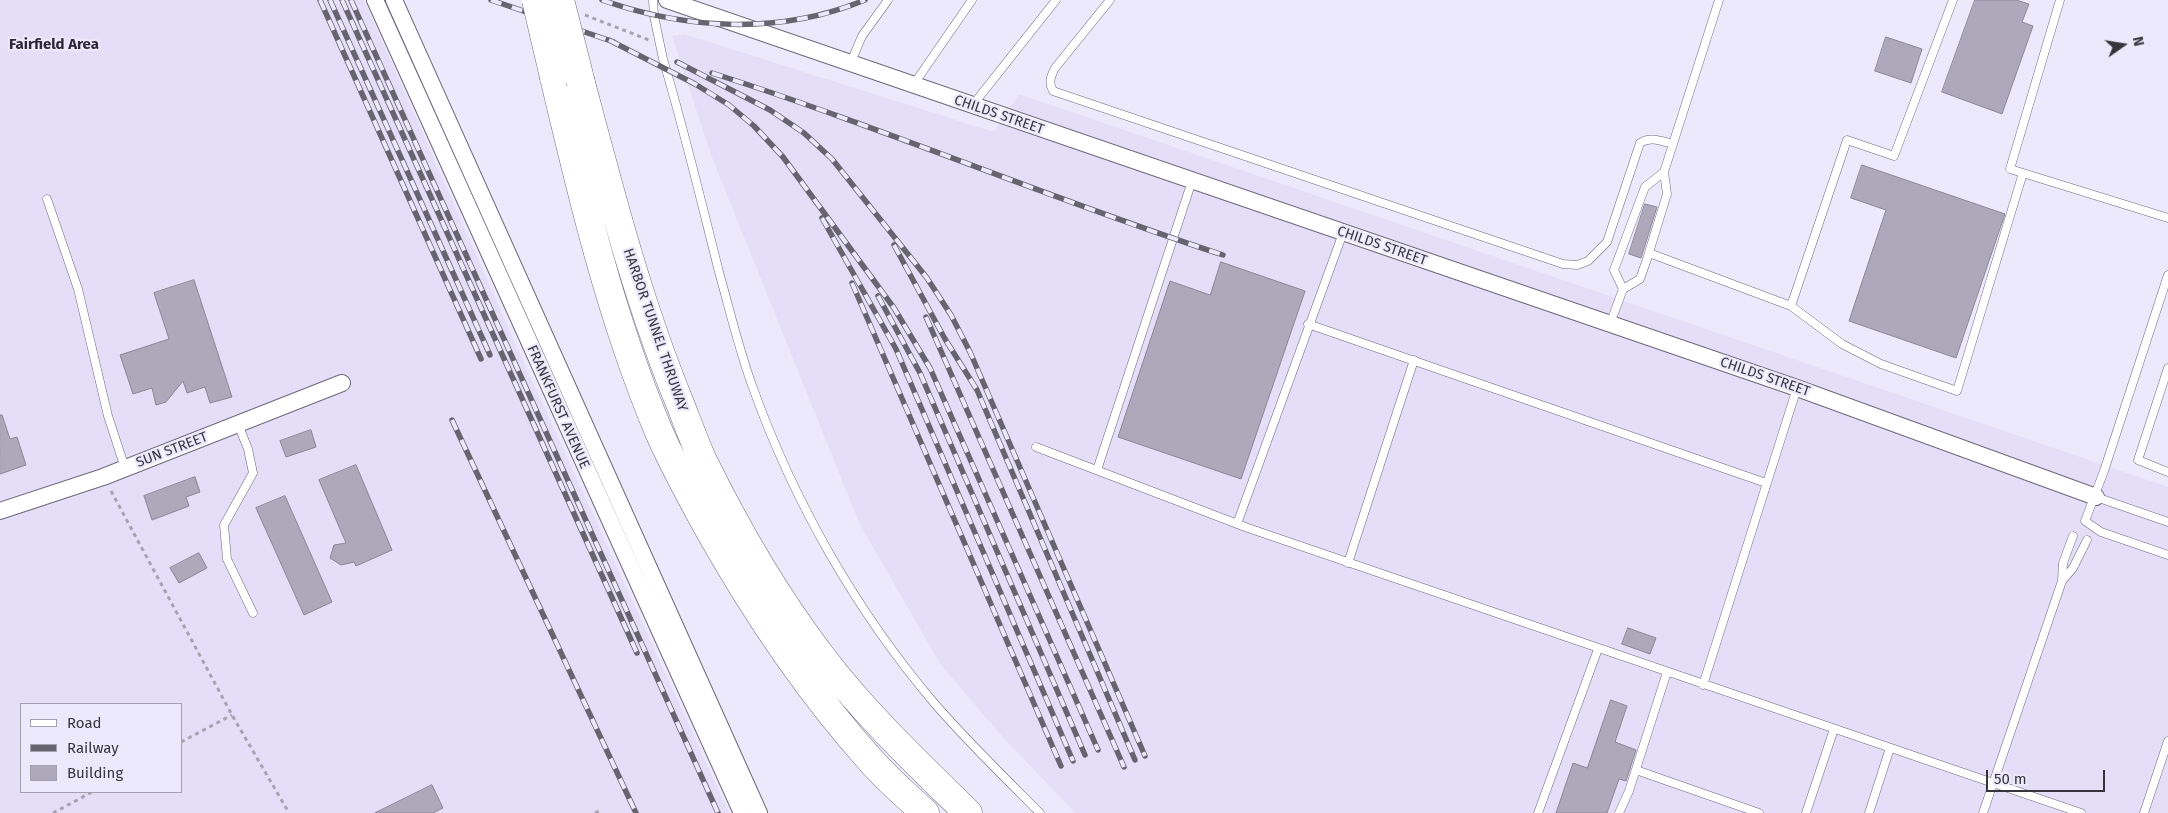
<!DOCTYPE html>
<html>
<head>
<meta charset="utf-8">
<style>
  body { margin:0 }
  #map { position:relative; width:2168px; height:813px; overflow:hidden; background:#ede9fc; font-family:"Fira Sans",sans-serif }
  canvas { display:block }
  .legend { position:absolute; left:20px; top:703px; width:162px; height:90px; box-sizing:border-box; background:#ede9fc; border:1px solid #a4a1af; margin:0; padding:6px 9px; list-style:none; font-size:15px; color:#36353c }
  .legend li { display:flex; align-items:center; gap:10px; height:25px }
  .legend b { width:25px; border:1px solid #a4a1af }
  .north { position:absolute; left:2098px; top:20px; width:50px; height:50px; -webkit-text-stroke:4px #ede9fc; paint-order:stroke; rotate:77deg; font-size:14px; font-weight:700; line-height:20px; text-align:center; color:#36353c }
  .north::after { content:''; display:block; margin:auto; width:18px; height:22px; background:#36353c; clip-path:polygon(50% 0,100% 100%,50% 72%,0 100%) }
  .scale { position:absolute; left:1986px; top:770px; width:119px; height:22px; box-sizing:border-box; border:2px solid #36353c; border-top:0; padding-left:6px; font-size:15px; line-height:18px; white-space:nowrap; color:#36353c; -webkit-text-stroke:4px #ede9fc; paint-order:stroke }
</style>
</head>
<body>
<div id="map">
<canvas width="2168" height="813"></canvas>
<ul class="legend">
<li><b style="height:6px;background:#fff"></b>Road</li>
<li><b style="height:6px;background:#66656f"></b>Railway</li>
<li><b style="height:14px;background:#ada9bb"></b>Building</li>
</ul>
<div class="north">N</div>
<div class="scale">50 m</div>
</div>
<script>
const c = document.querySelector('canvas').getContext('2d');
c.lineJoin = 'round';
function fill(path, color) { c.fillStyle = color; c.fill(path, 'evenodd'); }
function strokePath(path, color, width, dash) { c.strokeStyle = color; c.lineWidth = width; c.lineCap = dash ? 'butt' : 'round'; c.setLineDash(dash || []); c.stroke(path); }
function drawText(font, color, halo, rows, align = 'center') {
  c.font = font + ' "Fira Sans",sans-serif'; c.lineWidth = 4.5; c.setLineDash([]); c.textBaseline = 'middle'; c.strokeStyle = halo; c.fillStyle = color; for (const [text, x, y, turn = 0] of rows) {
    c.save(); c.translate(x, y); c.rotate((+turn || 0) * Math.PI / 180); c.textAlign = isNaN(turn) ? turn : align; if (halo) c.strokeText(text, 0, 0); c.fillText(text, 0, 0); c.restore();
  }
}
fill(new Path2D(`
  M0 0H364L515 343 729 813H0ZM21 704H181V792H21Z
  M684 34 994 132 1019 94 2168 487V813H1075L1001 735 941 665 860 525 711 155 672 36Z`), '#e4def8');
const building = new Path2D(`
  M1975 0H2016L2029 4 2022 22 2033 26 2002 114 1942 92Z
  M1886 37 1922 49 1911 83 1875 71Z
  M1862 165 2005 214 1956 358 1849 321 1886 210 1851 198Z
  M1645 204 1657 207 1641 258 1629 254Z
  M1221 262 1305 291 1241 479 1118 437 1170 281 1210 295Z
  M194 280 232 397 210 403 205 387 187 393 183 381 166 402 156 405 152 388 133 394 120 355 169 339 154 293Z
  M0 415H2L10 439 17 437 26 465 0 474Z
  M311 430 316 447 286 457 280 441Z
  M356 465 392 550 356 566 354 562 341 565 330 558 334 545 346 543 319 480Z
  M195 477 200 492 186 497 189 506 152 520 144 496Z
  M285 496 332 602 304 615 256 508Z
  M199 553 207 568 179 583 170 568Z
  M1628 628 1656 638 1650 654 1622 644Z
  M1611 700 1627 706 1615 742 1636 750 1626 781 1619 779 1607 813H1556L1573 763 1587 768Z
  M432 785 443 808 433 813H375Z`);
fill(building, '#ada9bb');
strokePath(building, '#8b8798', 1);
const lane = new Path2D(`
  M653 0 654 16 663 59C684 129 701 201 719 272 730 311 739 350 753 388 794 502 856 611 935 704 968 742 1004 777 1040 813
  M1110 0 1055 68C1051 76 1048 82 1053 91L1563 264 1577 265 1588 261 1607 242 1640 143C1650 136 1661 141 1673 144
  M2060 0 2010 169 2168 218
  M851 62 862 36 888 0
  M914 84 972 0
  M972 106 1056 0
  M1664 172 1719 0
  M47 199 78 289 108 416 125 468
  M1649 253 1791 306 1847 140 1894 156 1953 0
  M2168 275 2104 471 2085 521 2101 532 2168 555
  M1791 306 1842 344 1881 364 1957 391 2023 173
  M1308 324 1766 483
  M1610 324 1623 289 1640 279 1647 259 1667 194 1664 172 1645 187 1614 270 1623 289
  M2168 368 2138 460 2168 472
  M238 424 248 449 253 473 224 525 227 559 253 613
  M1036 447 1248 528 2081 813
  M1097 470 1192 181
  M2096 497 2168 522
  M1237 524 1343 233
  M2073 536 2063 563 2062 581 2073 568 2087 540
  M1348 563 1414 360
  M1703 685 1797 388
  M1636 770 1759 813
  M1538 813 1598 649
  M1619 813 1629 791 1667 672
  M1806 813 1834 729
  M1869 813 1890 748
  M1983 813 2062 581
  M2144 813 2168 741`);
const street = new Path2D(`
  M375 0 742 813
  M394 0 759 813
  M667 0 1797 388 2096 497
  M0 511 103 477 342 383`);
const highway = new Path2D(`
  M554 77C582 196 611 318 659 432 673 464 690 495 707 526 754 610 808 691 873 763 889 781 908 797 925 813
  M581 83C610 192 638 302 681 406 688 424 695 443 703 461 736 528 775 596 821 656 864 713 917 763 968 813`);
strokePath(lane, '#6c6879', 9);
strokePath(street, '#6c6879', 18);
strokePath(highway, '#6c6879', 29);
strokePath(new Path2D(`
  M585 15 649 40
  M111 491 232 715 289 813
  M181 742 232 715
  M53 813 92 792
  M595 813 599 811 602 813`), '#a7a4b2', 3, [4, 4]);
strokePath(lane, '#fff', 8);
strokePath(street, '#fff', 16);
strokePath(highway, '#fff', 28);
const rail = new Path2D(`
  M320 0 481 359
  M330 0 490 355
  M342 0 637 653
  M351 0 718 813
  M491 0 614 42
  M602 0C687 30 780 35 865 0
  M609 40 695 84 729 105 754 126 783 157 894 308 930 368 1098 750
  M677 62 770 110 804 133 832 159 927 278 951 315 970 352 1145 756
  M712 73C884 128 1051 199 1223 255
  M822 218 896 349 1073 761
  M894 245 945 339 977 390 1135 760
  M852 283 1061 766
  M878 296 920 373 1085 755
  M926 317 1124 767
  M452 420 636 813`);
strokePath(rail, '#66656f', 5.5);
strokePath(rail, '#ede9fc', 4, [11]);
const highwayBridge = new Path2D(`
  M536 0 554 77
  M560 0 581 83`);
strokePath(highwayBridge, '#6c6879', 29, []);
strokePath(highwayBridge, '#fff', 28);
drawText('14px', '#36353c', '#ede9fc', [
  ["CHILDS STREET",999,115,19],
  ["CHILDS STREET",1382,246,19],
  ["HARBOR TUNNEL THRUWAY",655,330,71],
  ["CHILDS STREET",1765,377,19],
  ["FRANKFURST AVENUE",558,407,66],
  ["SUN STREET",172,450,-21]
]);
drawText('bold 15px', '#2c2837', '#ede9fc', [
  ["Fairfield Area",54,45]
]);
</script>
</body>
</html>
